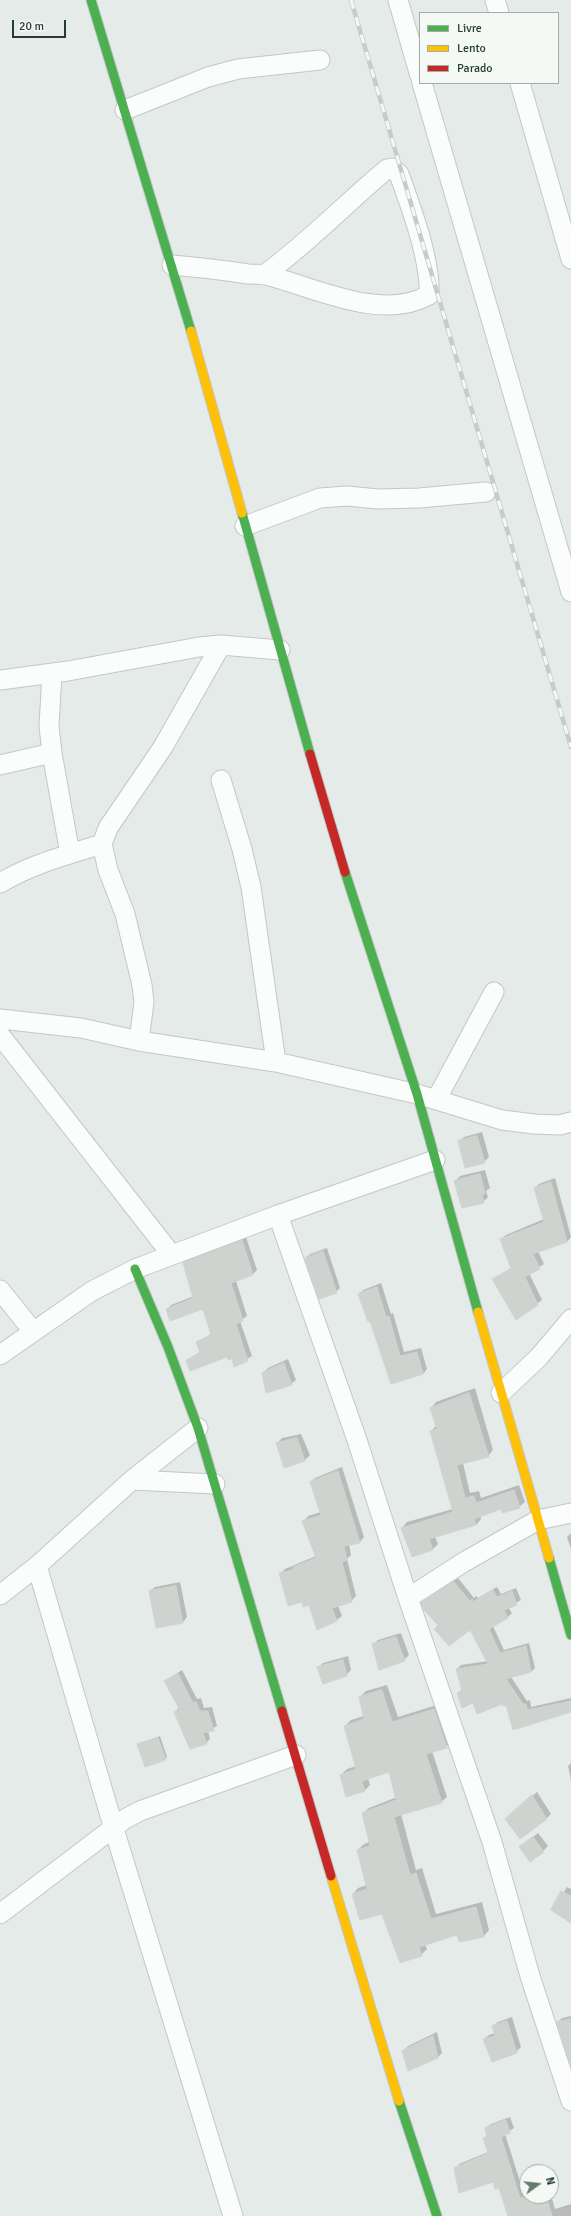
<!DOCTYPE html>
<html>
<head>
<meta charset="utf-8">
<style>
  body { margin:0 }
  #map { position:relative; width:571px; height:2216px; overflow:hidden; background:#e5ebe8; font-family:Signika,sans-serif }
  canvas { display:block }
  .legend { position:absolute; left:419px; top:12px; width:140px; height:72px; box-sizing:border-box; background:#f4f9f6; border:1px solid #a0aea8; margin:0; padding:5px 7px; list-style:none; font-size:12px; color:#233d33 }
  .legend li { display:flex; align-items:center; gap:8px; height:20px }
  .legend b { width:20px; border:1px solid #a0aea8 }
  .north { position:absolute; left:519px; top:2164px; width:40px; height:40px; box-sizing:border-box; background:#f4f9f6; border:1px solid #a0aea8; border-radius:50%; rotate:75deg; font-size:11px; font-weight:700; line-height:16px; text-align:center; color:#233d33 }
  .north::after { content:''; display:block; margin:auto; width:14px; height:18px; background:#677a72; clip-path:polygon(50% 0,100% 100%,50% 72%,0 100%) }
  .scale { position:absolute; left:12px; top:20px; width:54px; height:18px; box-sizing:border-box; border:2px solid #233d33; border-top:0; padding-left:5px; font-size:12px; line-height:14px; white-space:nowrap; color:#233d33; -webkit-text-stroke:3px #f4f9f6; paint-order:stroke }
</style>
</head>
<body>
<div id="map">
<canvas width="571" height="2216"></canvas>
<ul class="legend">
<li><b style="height:5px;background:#4caf50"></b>Livre</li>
<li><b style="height:5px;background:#ffc107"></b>Lento</li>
<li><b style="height:5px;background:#c62828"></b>Parado</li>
</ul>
<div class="north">N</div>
<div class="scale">20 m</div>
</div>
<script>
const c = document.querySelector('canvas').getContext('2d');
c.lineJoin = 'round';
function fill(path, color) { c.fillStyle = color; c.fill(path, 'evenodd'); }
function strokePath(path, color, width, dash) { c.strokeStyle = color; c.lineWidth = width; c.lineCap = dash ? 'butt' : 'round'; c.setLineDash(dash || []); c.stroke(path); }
fill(new Path2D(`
  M482 1132 489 1157 484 1162 459 1142 464 1137Z
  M485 1170 490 1188 486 1191 488 1197 483 1202 455 1181 460 1176Z
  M555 1178 571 1237 567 1242 538 1251 544 1264 529 1273 542 1300 522 1315 493 1279 511 1268 501 1239 506 1235 544 1219 535 1188 539 1184Z
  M246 1237 257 1270 253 1274 236 1281 247 1316 240 1321 252 1356 235 1366 233 1358 227 1356 187 1360 200 1352 197 1342 211 1334 203 1308 167 1309 171 1305 194 1296 184 1263 188 1259Z
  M327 1248 340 1288 336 1292 306 1258 310 1254Z
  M381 1283 391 1314 393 1313 404 1352 421 1348 427 1369 423 1374 391 1383 370 1320 359 1294 363 1290Z
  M288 1359 296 1380 291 1384 263 1373 268 1368Z
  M475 1388 493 1450 488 1456 463 1463 470 1493 479 1491 481 1498 519 1485 525 1502 519 1507 501 1508 480 1515 481 1519 476 1525 435 1537 438 1544 432 1550 402 1528 407 1522 453 1509 431 1431 437 1425 431 1408 436 1402Z
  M301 1434 310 1455 305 1460 285 1467 277 1443 282 1438Z
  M342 1467 364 1537 360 1542 349 1544 351 1555 347 1559 356 1596 351 1601 338 1605 342 1616 337 1620 318 1628 310 1604 303 1600 280 1574 285 1569 316 1556 304 1521 308 1516 321 1512 311 1482 315 1478Z
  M571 1533V1549L567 1537Z
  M458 1578 474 1598 476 1596 478 1598 497 1587 501 1594 516 1588 521 1600 508 1607 512 1613 508 1617 493 1626 504 1650 529 1643 535 1668 531 1672 511 1677 527 1701 530 1700 531 1707 571 1698V1711L514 1729 507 1704 473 1702 458 1693 462 1689 457 1669 461 1665 488 1661 470 1628 439 1625 422 1603Z
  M180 1582 187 1617 183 1622 157 1627 150 1591 155 1587Z
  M401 1633 409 1655 404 1660 373 1645 378 1640Z
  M348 1656 351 1670 346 1675 318 1668 323 1663Z
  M182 1670 197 1699 201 1698 204 1708 212 1707 217 1726 208 1731 210 1739 206 1743 175 1712 179 1708 165 1681Z
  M387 1685 398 1717 440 1704 452 1741 446 1747 432 1751 447 1797 441 1802 401 1814 416 1870 422 1868 436 1914 482 1902 489 1930 484 1936 457 1934 425 1944 427 1949 421 1955 382 1912 353 1894 358 1888 367 1885 358 1850 364 1844 370 1842 363 1813 369 1808 397 1797 389 1771 368 1778 370 1785 365 1790 341 1775 347 1769 356 1766 345 1726 351 1720 364 1716 360 1697 366 1691Z
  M160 1736 167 1757 165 1759 138 1744Z
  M571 1763V1780L568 1766Z
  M537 1792 551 1814 547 1818 506 1819Z
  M538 1833 548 1846 543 1851 525 1843Z
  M567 1887 571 1889V1918L553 1909Z
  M571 2016V2057L558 2022 562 2018Z
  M512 2017 521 2047 516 2052 484 2039 489 2035 495 2033 493 2026 498 2022Z
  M437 2032 442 2053 437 2058 403 2051 408 2046Z
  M510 2117 514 2128 505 2134 524 2194 527 2193V2196L551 2195 555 2209 571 2204V2216H509L500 2187 494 2180 455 2169 459 2164 488 2152 484 2138 488 2135 486 2128 491 2124Z`), '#0003');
const building = new Path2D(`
  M477 1136 485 1163 465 1168 458 1141Z
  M480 1174 485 1193 482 1195 484 1203 462 1208 454 1181Z
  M551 1182 567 1242 533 1254 540 1269 525 1277 538 1305 516 1320 492 1279 511 1269 500 1239 544 1222 534 1188Z
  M242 1240 253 1275 231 1283 243 1321 236 1324 248 1361 234 1367 232 1359 228 1360 227 1357 190 1371 186 1360 200 1353 196 1342 211 1335 203 1309 170 1321 166 1309 193 1298 183 1263Z
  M323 1251 337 1293 319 1299 305 1258Z
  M377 1287 386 1317 389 1316 400 1356 417 1352 423 1374 391 1384 370 1321 368 1322 358 1294Z
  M284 1363 292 1385 266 1393 262 1373Z
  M469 1393 489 1457 457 1465 465 1498 474 1496 476 1503 514 1490 520 1508 502 1513 501 1509 474 1519 476 1525 429 1539 433 1550 412 1557 401 1528 453 1512 430 1431 437 1429 430 1408Z
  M297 1438 305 1461 284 1468 276 1443Z
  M338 1471 360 1543 344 1546 347 1560 342 1562 352 1602 332 1608 337 1621 317 1630 309 1605 303 1607 302 1602 288 1606 279 1573 293 1570V1567L316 1558 302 1521 321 1515 310 1482Z
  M454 1582 470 1601 472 1599 473 1602 493 1590 497 1597 512 1591 517 1605 504 1610 508 1618 489 1629 500 1653 526 1646 531 1672 506 1679 523 1704H526L527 1710 571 1701V1712L513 1730 506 1705 503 1706 502 1704 477 1714 473 1703 462 1708 457 1693 462 1691 456 1669 488 1664 470 1630 449 1646 434 1629 438 1625 424 1610 421 1603Z
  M176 1586 183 1623 156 1628 149 1591Z
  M396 1637 405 1661 379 1670 372 1644Z
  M343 1660 347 1676 323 1684 317 1667Z
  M178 1674 193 1703 196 1702 200 1711H208L214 1731 203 1733 207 1744 190 1749 174 1712 180 1710 164 1681Z
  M382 1690 392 1722 434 1709 447 1748 426 1754 442 1803 394 1817 410 1875 416 1873 431 1919 476 1907 484 1937 459 1942 457 1935 419 1947 422 1956 400 1963 382 1914 360 1920 352 1894 367 1889 357 1850 370 1846 362 1813 396 1800 389 1772 362 1781 365 1791 346 1797 340 1775 356 1769 344 1726 364 1719 359 1697Z
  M158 1738 166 1760 145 1767 137 1744Z
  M532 1795 547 1819 520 1839 505 1819Z
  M533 1837 544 1852 530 1862 519 1847Z
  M561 1891 571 1896V1923L551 1910Z
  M571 2019V2066L557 2022Z
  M507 2021 517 2053 492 2062 483 2039 495 2036 492 2026Z
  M433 2036 438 2058 408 2071 402 2051Z
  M506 2120 510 2133 501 2137 520 2198 546 2196 552 2216H508L499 2188 495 2189 493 2182 459 2193 454 2168 488 2153 483 2138 487 2137 485 2128Z`);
fill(building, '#ced3d0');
strokePath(building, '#ced4d1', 1);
const street = new Path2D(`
  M398 0 420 76
  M495 0 499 13
  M422 83 571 592
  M520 83 571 259
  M125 110 208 77 238 69 320 60
  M172 265C197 267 222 270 248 274 254 274 260 274 266 275 314 287 381 322 429 295 431 261 411 207 399 174L392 168 387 169C345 204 308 243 264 275
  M245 526 320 498 347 496 378 499 419 498 486 492
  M52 674 49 726 52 753 70 854
  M0 680 68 671 199 647 221 645 280 650
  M0 765 52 753
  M221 780 242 849 251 887 276 1062
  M0 883C32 864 67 855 102 844
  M0 1019 81 1028 139 1041 276 1062 417 1094 502 1120 534 1124 560 1125 571 1122
  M0 1035 171 1254
  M139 1041 144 1002 142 985 125 914 108 870 102 844 108 828 163 747 221 645
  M436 1100 494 992
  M278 1215 357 1440 408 1598 492 1842 530 1976 571 2101
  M0 1290 33 1331
  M0 1355 92 1291 135 1269 278 1215 435 1160
  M501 1393 539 1357 571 1319
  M132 1480 215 1484
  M37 1566 114 1829 233 2216
  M0 1595 37 1566 132 1480 198 1428
  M408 1598 464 1562 538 1520 571 1513
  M0 1914 125 1819 140 1811 296 1755`);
const fast = new Path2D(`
  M91 0 191 331
  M242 513 310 754
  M345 872 417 1094 478 1312
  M135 1269 168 1347 198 1428 282 1711
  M549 1558 571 1635
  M399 2101 437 2216`);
const slow = new Path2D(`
  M191 331 242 513
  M478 1312 549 1558
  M331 1876 399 2101`);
const jam = new Path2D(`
  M310 754 345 872
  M282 1711 331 1876`);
strokePath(street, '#c2c8c5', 21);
strokePath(fast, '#c1c8c5', 11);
strokePath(slow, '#c1c8c5', 11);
strokePath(jam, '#c1c8c5', 11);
strokePath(street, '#fbfcfc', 19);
strokePath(fast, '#4caf50', 9);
strokePath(slow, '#ffc107', 9);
strokePath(jam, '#c62828', 9);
const rail = new Path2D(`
  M351 0 571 747`);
strokePath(rail, '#c7ccc9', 4.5);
strokePath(rail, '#f4f9f6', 3, [9]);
</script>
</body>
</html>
